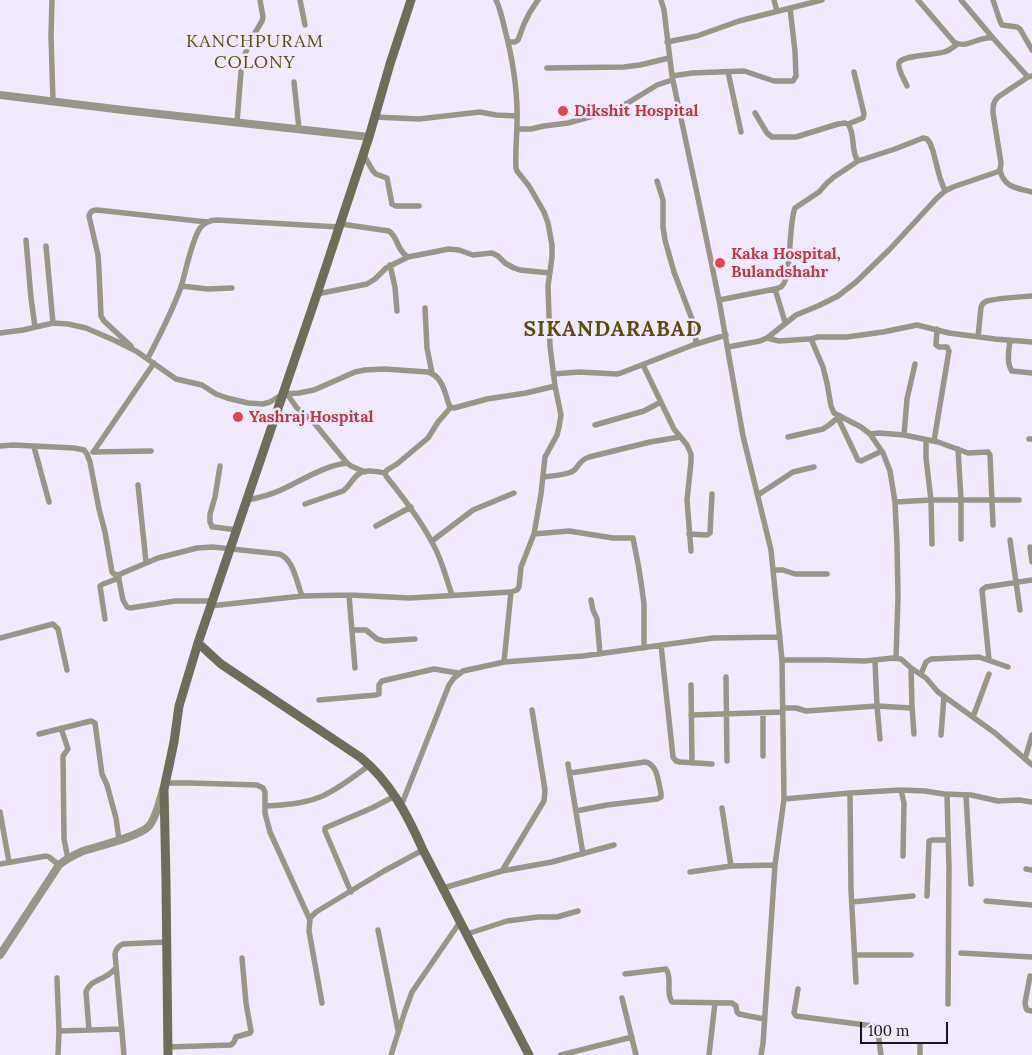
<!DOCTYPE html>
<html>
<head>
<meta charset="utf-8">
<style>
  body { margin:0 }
  #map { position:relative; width:1032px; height:1055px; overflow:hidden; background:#f1eaff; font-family:Lora,serif }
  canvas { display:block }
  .scale { position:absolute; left:860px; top:1022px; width:88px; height:22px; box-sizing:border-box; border:2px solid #191521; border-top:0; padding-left:6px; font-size:15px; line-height:18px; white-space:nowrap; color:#191521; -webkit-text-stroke:4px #f1eaff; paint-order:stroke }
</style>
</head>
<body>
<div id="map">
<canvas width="1032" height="1055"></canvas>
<div class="scale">100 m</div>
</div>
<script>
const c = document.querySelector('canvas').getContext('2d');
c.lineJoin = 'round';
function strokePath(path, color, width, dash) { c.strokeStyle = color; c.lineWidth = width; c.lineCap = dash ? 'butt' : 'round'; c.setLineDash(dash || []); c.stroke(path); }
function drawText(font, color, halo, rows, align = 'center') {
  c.font = font + ' Lora,serif'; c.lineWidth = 5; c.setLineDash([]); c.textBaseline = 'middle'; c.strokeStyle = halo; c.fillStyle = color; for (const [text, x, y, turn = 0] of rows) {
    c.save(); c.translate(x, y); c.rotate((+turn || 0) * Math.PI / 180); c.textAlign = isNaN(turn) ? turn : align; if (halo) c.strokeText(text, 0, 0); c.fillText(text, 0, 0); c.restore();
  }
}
strokePath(new Path2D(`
  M52 0 51 36 53 101
  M300 0 305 25
  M496 0C500 8 502 17 504 26 512 56 518 90 517 122 517 137 515 152 516 168L517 171 529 186 544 212 548 223 552 245V257L548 286 550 346 555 386
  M661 0 664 10 672 76 698 198 719 300 743 436 771 550 782 660 784 799 775 865 763 1044 761 1055
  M774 0 777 11
  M918 0 954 42C966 50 980 35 993 38L1028 77
  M961 0 993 38
  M993 0 1000 21 1002 25 1017 27 1020 29 1032 50
  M509 42H515L518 40 524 24 530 12 538 0
  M667 42 697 36 739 21 822 0
  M547 68 624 67 640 65 669 58
  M728 72 741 132
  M672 76 692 73 744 71 774 81H793L796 76 795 51 790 8
  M294 82 299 129
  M907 86C905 81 897 68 899 63 902 55 935 55 944 52 949 51 953 47 958 44
  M755 113 767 133 772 137H796L838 124 845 123 848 124C856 135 850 150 858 161L895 149 923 138 927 139 930 143 933 151 940 178 945 191
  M375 117 419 119 480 112 496 115 517 116
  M237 122 241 72 243 60 249 43 262 21 263 17 260 0
  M848 124 863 118 864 114 854 72
  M517 129H531L544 126 568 123 607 112 626 104 657 85 672 80
  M363 154 373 171 376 174 387 178 392 204 396 206H419
  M1000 170C1004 188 1017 188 1032 192
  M657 181 663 200V227L665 240 674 272 695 327 696 344
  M341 224 389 231C399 238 396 250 408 257L449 249 459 250 473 255 492 253 498 256 505 263 514 268 520 270 550 273
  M26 240 31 298 35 327
  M46 246 53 323
  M390 265 395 287 397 311
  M181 286 208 289 232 288
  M775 289 785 322
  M317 294 367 284 375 279 386 268 408 257
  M719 300 775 289C778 288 780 288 782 286 792 276 788 226 795 208L819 192 827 183 834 177 858 161
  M425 308 427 348 432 373
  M0 333 23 330 53 323 68 324 86 328 116 341 136 351 176 379 202 385 216 394 227 398 248 403 263 404 270 402 283 394 299 393 314 390 355 372 365 370 384 369 428 372C442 376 445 392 449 405L451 407 454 408 487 399 526 393 555 386 561 415 559 427 557 435 545 457 541 494 534 534 521 567 519 587 517 590 511 592
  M978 337 981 307C983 303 983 303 987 301 998 298 1020 297 1032 296
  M767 338 779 341 808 339H811L823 367 827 383 831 406 834 413 861 427 870 434 883 453 890 471 895 502 897 544 898 596 896 658
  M811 339 818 337H847L883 332 917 325 949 333 995 339 1032 342
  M1010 340C1009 350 1006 363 1012 371L1032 373
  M131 346 104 321 101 316 99 270 98 255 89 216C90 211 93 210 97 210L207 222
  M728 347 760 341 767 338 796 315 818 306 838 296 856 282 890 249 937 198 945 191 953 187 997 172 1000 170 1001 163 993 113C993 106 993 102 998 97L1028 77 1032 76
  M148 358C160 335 172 312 181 287 186 271 191 242 200 228 205 222 210 220 217 220L339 227
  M643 365 674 429 687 445 691 454V462L687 500 691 551
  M553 374 579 372 617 374 621 373 693 345 726 335
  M287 394 297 408 315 424 347 463 351 466 365 472
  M451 407 438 422 428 438 397 464 387 470 385 473 386 476C403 497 420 519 433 544 442 560 446 578 452 595
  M838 418 858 460 861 461 882 451
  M595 425 644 411 661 402
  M870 434 879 433 904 435 938 442 968 453 988 452 990 455 993 525
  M904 435 907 399 915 364
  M788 437 823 429 829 425 840 416
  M1029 439H1032
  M926 440V458L931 500 932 544
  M934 441 949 351 947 347H939L936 345 937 329
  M0 446 13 445 74 448 84 450 87 454 90 462 99 509 105 532 112 572 114 574 118 575 158 558 197 548 213 547 279 554C293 558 297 583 302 596
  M34 447 49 502
  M958 449 961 500V539
  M94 451 154 363
  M93 452 151 451
  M220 466 215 497 210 514V522L212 527H214L237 530
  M543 477C551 476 567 475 573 471 580 466 578 461 589 457L650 442 680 437
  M138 485 146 562
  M758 495 793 472 814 467
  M247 500C258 498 270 495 281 490 303 480 323 466 347 463
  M895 502 931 500H1019
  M305 504 343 491C350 486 353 477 360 473 366 469 378 472 385 473
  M376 526 411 507
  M534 534 569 531 613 538H633L639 569 642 589 644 604V648
  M689 534 707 535 710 533 712 494
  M1010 540 1020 610
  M432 541 473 510 514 493
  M1030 547 1032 562
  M773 570H783L795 574H827
  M118 575 123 600 127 607 130 608 175 601H212
  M349 595 355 668
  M591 600 593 610 597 619 600 654
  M210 606 302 596 349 595 410 598 511 592 504 662
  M105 619 100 586 103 584 119 578
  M352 630H366L377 639 384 641 415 639
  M0 638 53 624 58 629 67 670
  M661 645 673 757 676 761 680 762 712 764
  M782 660H828L865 661 893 658 901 659 911 668 926 678 938 692 995 733 1032 765
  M989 660 982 590 986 587 1032 580
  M875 661 877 706 880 739
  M921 674 926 662 931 659 979 657 1008 667
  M726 677 727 761
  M691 685 692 763
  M319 700 376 695 379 694V685L382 681 434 669 458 673
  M912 707 914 734
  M783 708H796L806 711 877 706 911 708 912 707 911 668
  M691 715 783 712
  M973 717 989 674
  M61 728 68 749 63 756 64 839 68 859
  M39 734 91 721 95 723 102 774 107 785 116 818 119 840
  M941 735 944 696
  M763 756V713
  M1025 759 1032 735
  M568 764 583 854
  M570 773 645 762C658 764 658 782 661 793V797L657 799 607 805 576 811
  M165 783H190L257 785 263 788 265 792V813L270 832 310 920
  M901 790 904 803 903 856
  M850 793 851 890 856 982
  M947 794 949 868 948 1004
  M966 795 971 884
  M784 799 850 793 901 790 925 791 944 794 971 795 998 801 1019 800 1032 802
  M265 806C283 805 303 804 320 797 338 790 354 776 370 765
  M401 806 449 685 454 678 463 671 504 662 583 656 713 638 780 637
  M722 808 731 866
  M0 812 9 862
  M0 864 46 856 49 857 59 865
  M1026 869 1032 870
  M502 871 544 801 545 790 532 710
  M690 872 731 866 775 865
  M443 888 502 871 552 862 614 845
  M351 892 325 831V828L372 808 395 796
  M927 896 929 841 932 840H948
  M986 901 1032 905
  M852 902 913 896
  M378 930 398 1030
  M467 934 507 921 538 917H557L578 911
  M961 953 1032 957
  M855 955H911
  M625 974 666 969C673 979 665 992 672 1002L732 1003 736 1006 737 1012 739 1014 764 1019
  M1030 976 1025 1003 1026 1008 1027 1010 1032 1011
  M57 978 59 1031 122 1029
  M798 989 794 1013 796 1016 873 1026 878 1032 881 1055
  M622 998 636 1055
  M322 1003 309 931 310 918 316 912 384 871 423 850
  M89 1030 86 992C89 982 98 981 106 976 110 974 113 971 116 968
  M168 1047 231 1045 234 1042 236 1037 250 1033 251 1031 246 1003 242 958
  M58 1055 59 1031
  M124 1055 115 954C116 949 118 946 123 944L167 942
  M391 1055 405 1011 412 992 460 922
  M561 1055 632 1037
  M709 1055 715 1003
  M920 1055V1045`), '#979687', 5.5);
strokePath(new Path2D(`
  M0 95 123 110 369 137
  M0 955 59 865C66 859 74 855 83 851 98 846 139 837 149 826 156 818 160 800 163 790`), '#979687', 8);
strokePath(new Path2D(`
  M411 0 390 64 369 137 317 294 198 643 221 664 360 757C390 781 408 816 423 850L529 1055
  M168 1055 166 882 164 789 174 742 179 706 198 643`), '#6e6d57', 9);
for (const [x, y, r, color] of [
  [563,111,6,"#e0444e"],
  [720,263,6,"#e0444e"],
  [238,417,6,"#e0444e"]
]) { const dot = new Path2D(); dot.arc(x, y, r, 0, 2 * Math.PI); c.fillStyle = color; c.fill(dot); strokePath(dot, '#f1eaff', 2); }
drawText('bold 16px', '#be3a42', '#f1eaff', [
  ["Dikshit Hospital",574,111],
  ["Kaka Hospital,",731,254],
  ["Bulandshahr",731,272],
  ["Yashraj Hospital",249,417]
], 'left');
c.letterSpacing = '1px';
drawText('18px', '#5e4c0e', '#f1eaff', [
  ["KANCHPURAM",255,42],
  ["COLONY",255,63]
]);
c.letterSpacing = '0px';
c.letterSpacing = '1px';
drawText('bold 21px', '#5e4c0e', '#f1eaff', [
  ["SIKANDARABAD",613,330]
]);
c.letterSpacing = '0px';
</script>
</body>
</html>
